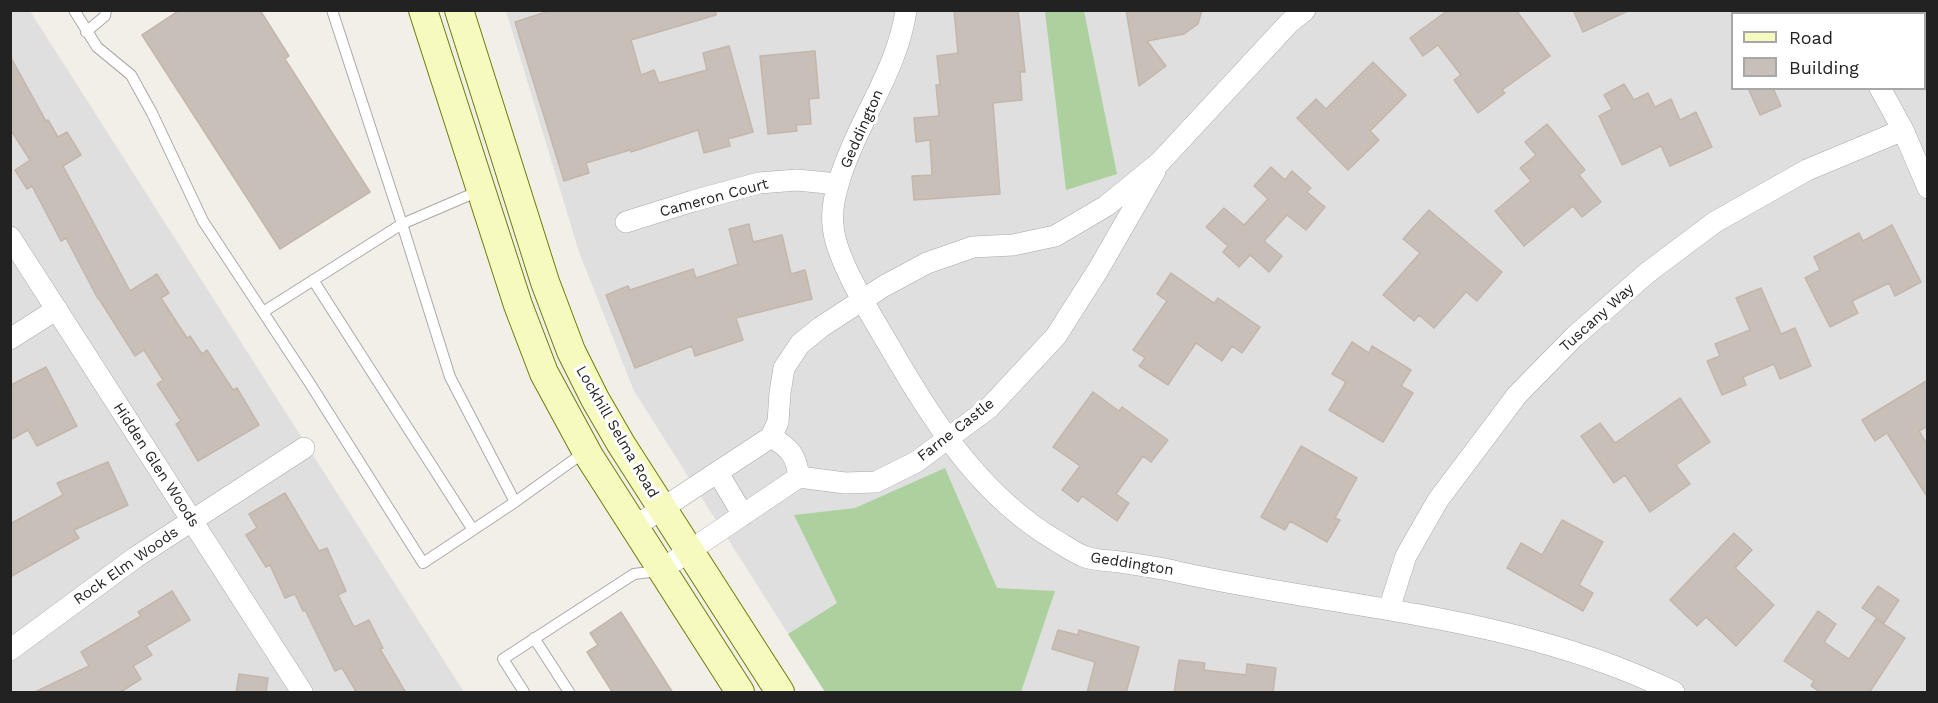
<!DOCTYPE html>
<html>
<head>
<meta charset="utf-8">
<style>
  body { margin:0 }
  #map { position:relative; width:1938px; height:703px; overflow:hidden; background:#f2efe9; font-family:"Work Sans",sans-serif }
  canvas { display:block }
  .frame { position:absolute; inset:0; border:12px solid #222; pointer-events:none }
  .legend { position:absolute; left:1731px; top:12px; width:195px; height:78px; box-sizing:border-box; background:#fff; border:2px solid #a7a7a7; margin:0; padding:8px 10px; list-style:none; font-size:18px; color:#222 }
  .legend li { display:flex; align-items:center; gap:12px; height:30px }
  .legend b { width:30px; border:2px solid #a7a7a7 }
</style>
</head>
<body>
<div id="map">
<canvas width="1938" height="703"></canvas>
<div class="frame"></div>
<ul class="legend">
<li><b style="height:8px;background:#f7fabf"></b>Road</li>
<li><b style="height:16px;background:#c7bfb8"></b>Building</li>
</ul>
</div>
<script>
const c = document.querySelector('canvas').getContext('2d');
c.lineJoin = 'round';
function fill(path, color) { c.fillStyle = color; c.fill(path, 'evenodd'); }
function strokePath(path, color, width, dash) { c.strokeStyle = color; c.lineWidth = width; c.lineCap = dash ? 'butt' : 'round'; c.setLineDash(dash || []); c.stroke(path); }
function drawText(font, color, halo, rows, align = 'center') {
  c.font = font + ' "Work Sans",sans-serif'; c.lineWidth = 6; c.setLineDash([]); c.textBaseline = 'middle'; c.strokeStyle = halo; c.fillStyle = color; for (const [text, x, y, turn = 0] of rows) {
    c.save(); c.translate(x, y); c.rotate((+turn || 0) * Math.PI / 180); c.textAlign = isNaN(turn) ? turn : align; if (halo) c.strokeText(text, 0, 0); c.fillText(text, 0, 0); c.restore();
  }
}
fill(new Path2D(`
  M10 11H30L464 692H11Z
  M506 11H1927V692H825L634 391 579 252ZM1732 14H1924V88H1732Z`), '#e0dfdf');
fill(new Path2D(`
  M1045 11H1084L1117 174 1066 190Z
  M945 468 997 588 1055 591 1021 692H825L788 634 837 603 794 515 855 508Z`), '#add19e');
const building = new Path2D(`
  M180 10H260L289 56 285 59 370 192 280 249 142 35Z
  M552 10H716V15L631 40 641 75 654 70 659 83 707 70 703 53 729 46 753 132 728 139 730 146 704 153 698 130 631 152 630 150 586 163 589 173 564 181 515 22Z
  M954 10H1018L1025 72H1020L1022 100 993 103 1000 194 914 200 912 176 932 175 930 140 916 142 914 118 939 116 936 85H940L937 56 958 53Z
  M1126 10H1202L1198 24 1184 34 1147 41 1166 66 1139 86Z
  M1448 10H1516L1550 56 1502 90 1505 93 1478 113 1454 80 1461 75 1438 45 1423 56 1410 38Z
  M1573 10H1630L1583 32Z
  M815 51 819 98 809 99 811 124 796 125 797 131 768 134 760 56Z
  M10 56 46 121 48 120 58 137 67 132 81 155 63 166 130 291 157 274 169 293 161 298 187 338 190 336 202 354 207 350 233 390 237 388 259 425 198 461 176 424 181 421 157 384 163 380 144 350 135 356 99 299H98L66 238 61 241 32 186 27 189 15 170 30 160 10 129Z
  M1373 62 1406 95 1370 131 1379 140 1348 170 1297 118 1316 99 1326 109Z
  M1624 84 1634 100 1648 93 1655 107 1671 99 1680 120 1696 112 1712 147 1670 166 1661 146 1622 165 1599 116 1612 109 1604 95Z
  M1748 88H1773L1781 106 1760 115Z
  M1547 124 1585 170 1579 175 1601 202 1582 217 1573 206 1524 246 1495 211 1531 181 1520 168 1536 155 1525 142Z
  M1271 167 1285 180 1292 171 1311 188 1307 192 1325 207 1306 230 1287 215 1264 241 1282 256 1269 272 1250 255 1239 267 1223 252 1228 246 1206 227 1224 208 1244 225 1268 199 1254 186Z
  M1429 210 1502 272 1477 301 1466 292 1434 328 1419 315 1414 321 1383 295 1420 253 1403 239Z
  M749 224 753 242 782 235 791 274 805 270 812 299 736 318 743 340 695 356 692 346 635 368 606 295 628 286 630 290 693 269 696 278 738 264 729 229Z
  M1892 225 1921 282 1895 296 1889 283 1852 301 1858 313 1830 327 1805 278 1820 270 1814 257 1859 233 1863 241Z
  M1171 273 1214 303 1218 298 1260 327 1242 353 1232 346 1222 361 1196 343 1168 385 1139 366 1145 358 1133 350 1167 301 1157 294Z
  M1761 288 1781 334 1795 328 1811 366 1780 379 1774 364 1743 377 1746 385 1722 395 1707 361 1720 356 1715 344 1750 330 1736 298Z
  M1352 342 1369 353 1372 346 1411 370 1401 386 1413 393 1383 442 1329 410 1346 382 1332 374Z
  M46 367 77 426 37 446 28 430 10 440 11 385Z
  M1928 380V426L1919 431 1928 446V498L1887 433 1875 441 1862 420Z
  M1093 392 1119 411 1122 407 1168 440 1151 462 1143 456 1116 494 1129 503 1117 521 1082 496 1078 502 1062 490 1080 466 1053 447Z
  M1680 398 1710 442 1676 465 1690 484 1650 512 1625 475 1614 483 1581 436 1600 423 1615 443Z
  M1301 446 1357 478 1335 518 1340 520 1327 542 1290 521 1285 530 1261 517Z
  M108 462 128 505 74 530 79 538 10 577V524L63 495 57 483Z
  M285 493 319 551 327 548 346 591 338 595 354 627 369 620 383 648 380 649 406 693H357L342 668 335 671 305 610 303 611 295 594 285 598 270 565 266 567 246 535 257 528 249 514Z
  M1562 520 1603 542 1579 585 1593 593 1583 611 1507 568 1521 543 1542 555Z
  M1734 533 1752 550 1735 568 1774 605 1736 646 1706 617 1697 626 1670 600Z
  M1878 586 1899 600 1884 623 1862 608Z
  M172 591 190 620 146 646 152 655 133 666 141 679 119 693H33L89 666 81 652 141 616 138 612Z
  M1818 611 1836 624 1824 642 1849 659 1876 619 1905 638 1869 693H1821L1811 686 1814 681 1784 661Z
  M621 612 673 693H613L587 652 598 645 590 633Z
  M1058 630 1078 635 1079 630 1139 647 1126 693H1087L1095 662 1052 649Z
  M1179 660 1205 663 1204 670 1246 675 1247 664 1276 668 1273 693H1174Z
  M239 674 268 678 266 693H236Z`);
fill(building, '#c7bfb8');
strokePath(building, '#c4b6ab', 1.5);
const service = new Path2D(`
  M74 10 97 47 131 75 152 113 203 221 309 382 423 563 515 502
  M332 10 402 224 479 191
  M86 32 105 16 106 10
  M313 280 473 530
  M263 312 402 224 450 377 515 502 586 451
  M534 638 569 692
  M524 692 503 659 634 574 658 571`);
const minor = new Path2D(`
  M906 10C898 69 859 119 841 175 836 191 831 208 833 225 835 262 879 327 898 361 939 431 985 498 1055 540 1064 545 1073 552 1083 556 1093 561 1108 560 1120 562 1141 565 1162 568 1182 573 1347 609 1520 616 1674 692
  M1848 10 1849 14
  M1880 88 1903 130 1928 188
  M626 222 693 201 759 183 797 180 838 184
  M10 237 302 692
  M10 339 57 309
  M771 437C790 448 796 455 799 477
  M718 473 743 515
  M634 527 771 437 778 422 780 393 784 368 800 344 821 327 884 286 927 263 973 247 1013 245 1055 236 1106 206 1160 162 1289 23 1305 10
  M661 570 799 477 845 483 876 482 916 462 989 408 1056 336 1098 270 1155 171
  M1389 609 1406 556 1438 500 1517 395 1575 336 1647 273 1715 222 1807 170 1903 130
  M10 650 136 557 304 448`);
const secondary = new Path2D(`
  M423 10 518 305 544 373 589 456 740 692
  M459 10 545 282 571 351 595 399 621 444 780 692`);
strokePath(service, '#a9a9a9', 12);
strokePath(minor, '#a9a9a9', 22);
strokePath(secondary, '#707d05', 30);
strokePath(service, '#fff', 10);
strokePath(minor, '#fff', 21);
strokePath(secondary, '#f7fabf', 28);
drawText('15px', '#222', '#fff', [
  ["Geddington",862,129,-66],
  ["Cameron Court",714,198,-15],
  ["Tuscany Way",1597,318,-42],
  ["Farne Castle",956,430,-38],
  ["Lockhill Selma Road",617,432,60],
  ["Hidden Glen Woods",156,465,57],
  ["Geddington",1132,564,9],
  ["Rock Elm Woods",126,566,-35]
]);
</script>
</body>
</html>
